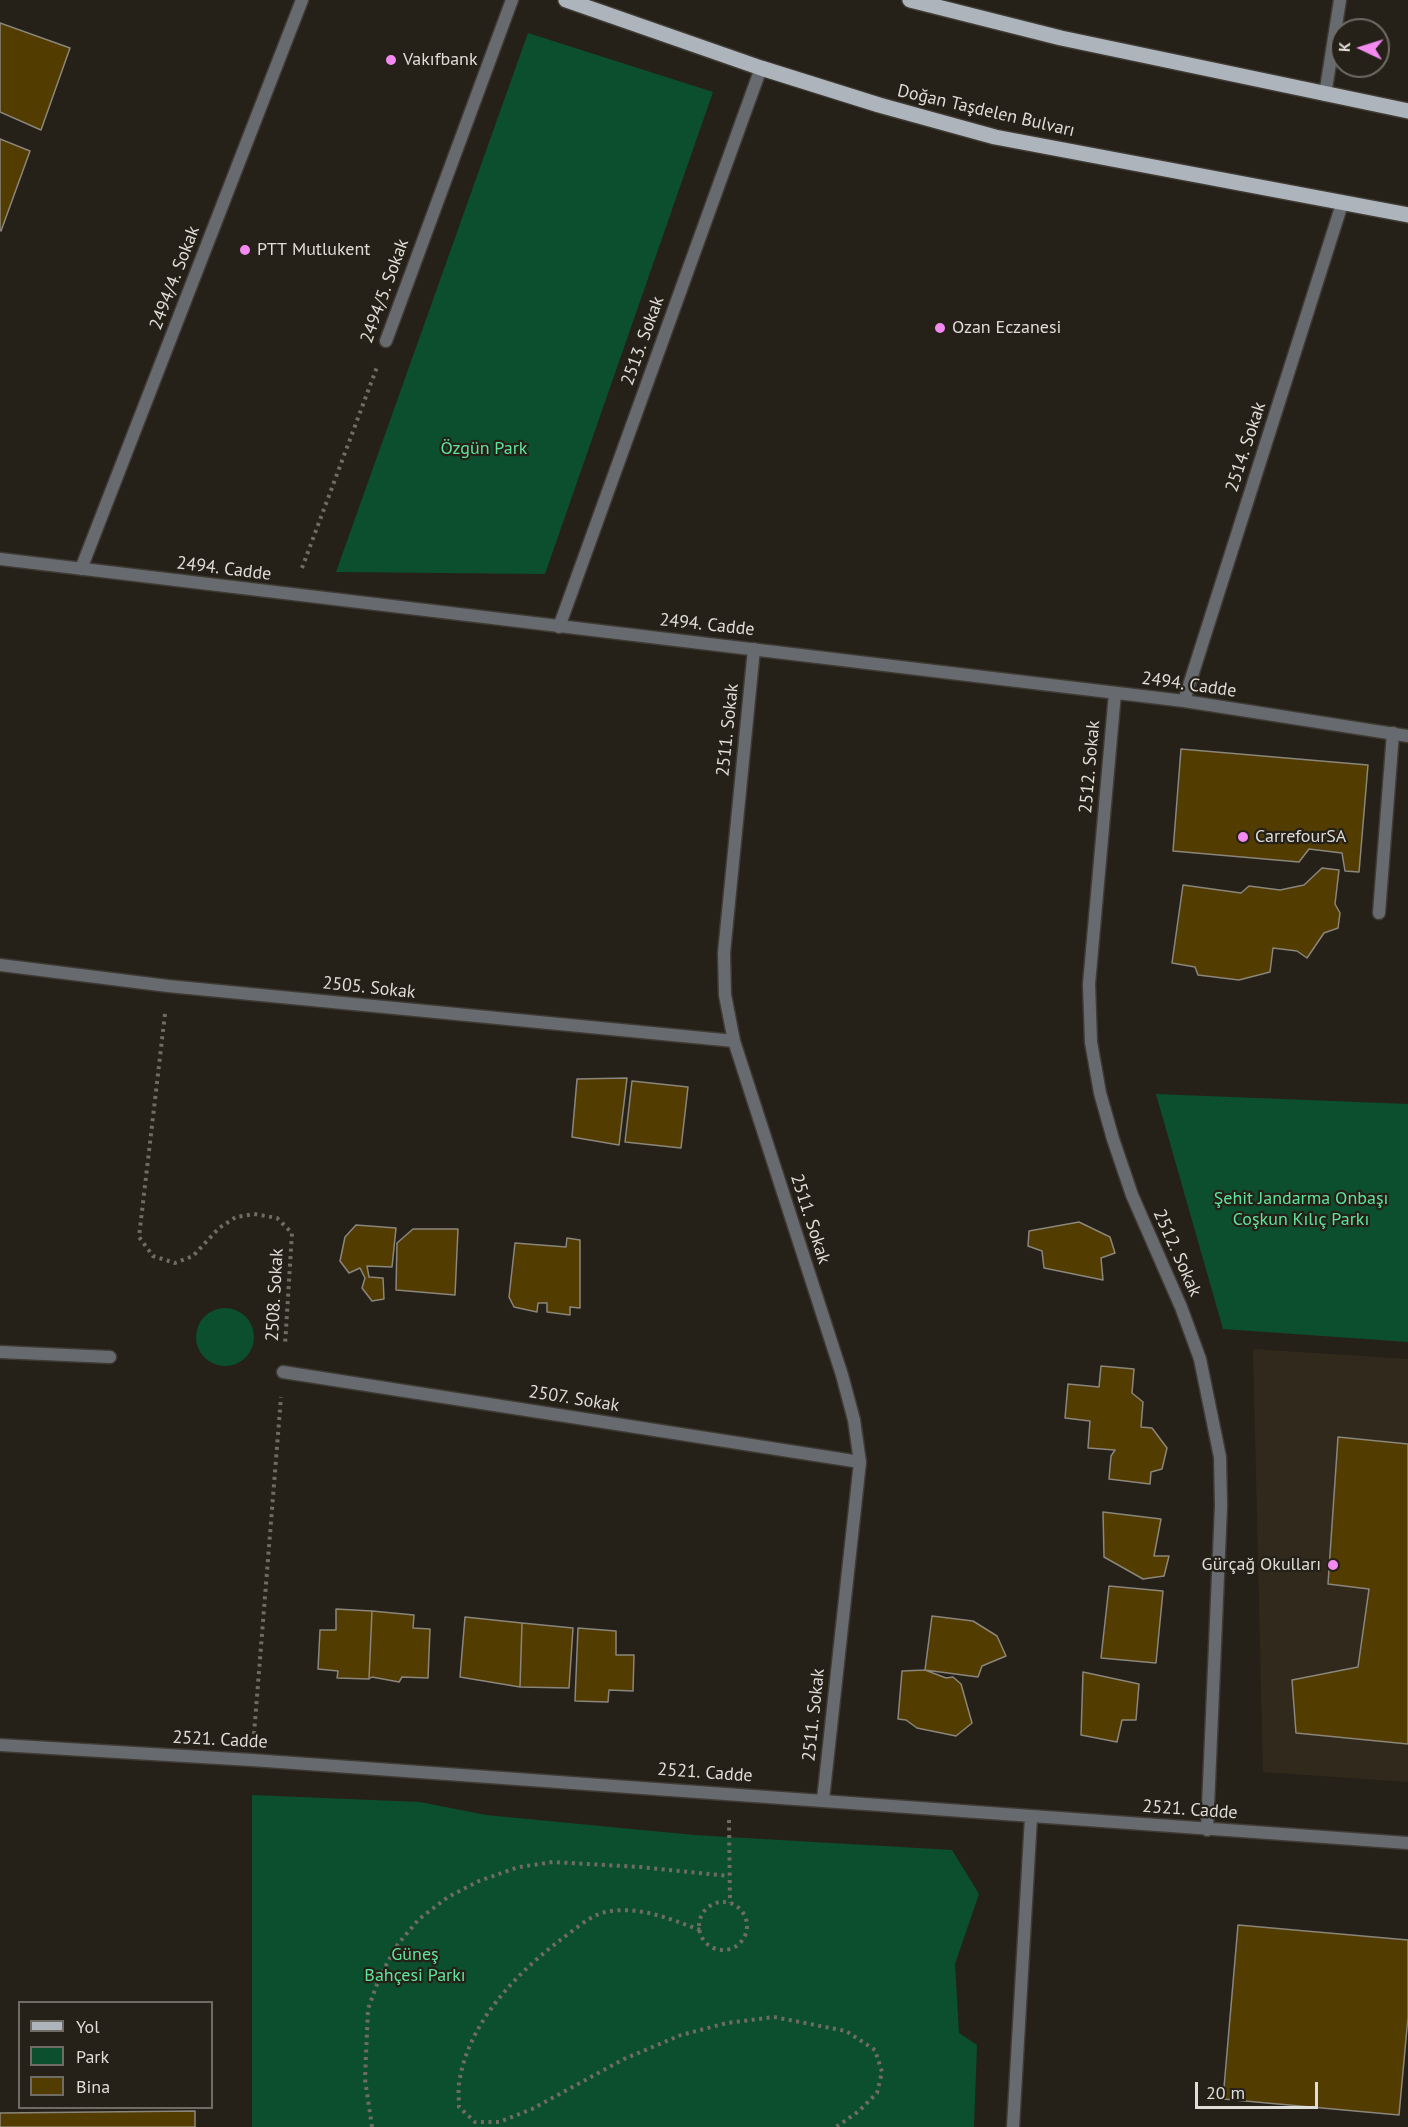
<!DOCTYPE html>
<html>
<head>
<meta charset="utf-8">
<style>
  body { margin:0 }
  #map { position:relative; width:1408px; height:2127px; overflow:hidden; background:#252119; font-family:"PT Sans",sans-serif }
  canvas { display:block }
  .legend { position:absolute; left:18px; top:2001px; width:195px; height:108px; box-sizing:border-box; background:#252119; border:2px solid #6f6c65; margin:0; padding:8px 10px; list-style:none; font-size:18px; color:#dfddd7 }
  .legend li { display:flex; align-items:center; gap:12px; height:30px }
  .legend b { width:30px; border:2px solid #6f6c65 }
  .north { position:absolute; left:1330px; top:18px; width:60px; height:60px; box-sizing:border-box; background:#252119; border:2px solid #6f6c65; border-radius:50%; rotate:274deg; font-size:16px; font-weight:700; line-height:24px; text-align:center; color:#dfddd7 }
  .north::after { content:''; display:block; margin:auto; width:21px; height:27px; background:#f489f0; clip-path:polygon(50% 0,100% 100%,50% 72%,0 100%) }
  .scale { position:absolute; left:1195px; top:2082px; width:123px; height:27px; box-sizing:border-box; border:3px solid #dfddd7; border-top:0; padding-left:8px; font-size:18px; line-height:21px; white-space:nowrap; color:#dfddd7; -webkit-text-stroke:4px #252119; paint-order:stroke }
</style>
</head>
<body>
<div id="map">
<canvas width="1408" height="2127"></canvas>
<ul class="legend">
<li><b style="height:8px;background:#adb4bb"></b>Yol</li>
<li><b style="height:16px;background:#0c4f2e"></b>Park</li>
<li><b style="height:16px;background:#533c00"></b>Bina</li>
</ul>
<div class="north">K</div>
<div class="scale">20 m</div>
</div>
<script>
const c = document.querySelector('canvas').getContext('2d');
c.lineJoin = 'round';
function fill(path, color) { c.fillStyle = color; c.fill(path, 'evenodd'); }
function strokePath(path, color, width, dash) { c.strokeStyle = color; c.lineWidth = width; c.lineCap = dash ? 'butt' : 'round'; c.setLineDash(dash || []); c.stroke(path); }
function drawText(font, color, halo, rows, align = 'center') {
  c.font = font + ' "PT Sans",sans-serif'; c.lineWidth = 4.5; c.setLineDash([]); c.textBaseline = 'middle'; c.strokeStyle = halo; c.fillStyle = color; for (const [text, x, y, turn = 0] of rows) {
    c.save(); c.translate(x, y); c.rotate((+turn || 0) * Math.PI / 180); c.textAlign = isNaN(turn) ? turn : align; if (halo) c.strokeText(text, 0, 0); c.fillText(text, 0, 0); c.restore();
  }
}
fill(new Path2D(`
  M1253 1349 1408 1359V1782L1263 1772Z`), '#312a1c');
fill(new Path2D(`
  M528 33 713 92 545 574 336 572Z
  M1156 1094 1408 1104V1342L1223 1329Z
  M196 1337a29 29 0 1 1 58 0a29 29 0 1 1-58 0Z
  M252 1795 420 1802 486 1815 694 1835 952 1850 979 1894 955 1964 959 2033 977 2045 974 2127H252Z`), '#0c4f2e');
const building = new Path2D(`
  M0 23 70 48 41 130 0 112Z
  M0 139 30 151 1 231 0 230Z
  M1181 749 1368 765 1359 872 1345 871 1342 853 1309 849 1299 862 1173 851Z
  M1322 868 1339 870 1335 904 1340 913 1338 928 1324 933 1307 958 1297 951 1273 948 1270 972 1239 980 1198 975 1195 967 1172 963 1183 885 1241 893 1249 886 1280 890 1304 885Z
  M627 1078 619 1145 572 1137 577 1079Z
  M632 1081 688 1087 681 1148 625 1142Z
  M1079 1222 1110 1237 1115 1253 1101 1258 1103 1280 1044 1268 1042 1251 1028 1246 1029 1231Z
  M356 1225 396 1228 392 1267 367 1266 369 1277 383 1278 384 1299 372 1301 362 1288 365 1278 360 1268 349 1273 340 1261 345 1237Z
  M413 1229H458L455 1295 396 1290 397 1243Z
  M567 1238 580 1240V1308L570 1307V1315L547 1312V1303H538L537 1312 514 1307 509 1297 515 1243 566 1247Z
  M1101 1366 1134 1369 1132 1393 1143 1402 1141 1427 1152 1428 1167 1448 1162 1469 1151 1472 1150 1484 1109 1479 1111 1456 1115 1450 1088 1448 1090 1421 1065 1418 1068 1384 1099 1387Z
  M1338 1437 1408 1444V1744L1296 1733 1292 1680 1358 1667 1369 1589 1328 1584Z
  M1103 1512 1161 1519 1154 1556H1169L1164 1576 1143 1579 1104 1557Z
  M1109 1586 1163 1591 1156 1663 1101 1658Z
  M336 1609 372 1611 369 1679 337 1678 338 1671 318 1669 320 1630H336Z
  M372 1611 414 1615 413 1628 430 1629 428 1678 402 1677 399 1682 372 1677 369 1679Z
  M932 1616 973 1621 997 1636 1006 1656 982 1666 978 1677 925 1670Z
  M465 1617 522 1623 520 1687 460 1677Z
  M522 1623 573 1628 569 1688 520 1687Z
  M578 1628 616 1631V1655H634L633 1691 609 1690 608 1702 575 1701Z
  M925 1670 946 1678 953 1677 961 1684 972 1723 956 1736 917 1728 906 1720 898 1719 902 1671Z
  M1083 1672 1139 1684 1136 1720H1122L1117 1742 1081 1735Z
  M1238 1925 1408 1940V2017L1399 2115 1223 2099Z
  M195 2111V2127H0V2113Z`);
fill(building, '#533c00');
strokePath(building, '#8b867c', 1.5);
const lane = new Path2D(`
  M1379 913 1393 733`);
const street = new Path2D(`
  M1325 95 1340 0
  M386 341 512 0
  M0 559 1184 701 1408 736
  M81 569 302 0
  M559 627 761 68
  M754 649 724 953 725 995 734 1041 842 1375 854 1420 860 1462 823 1800
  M1115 693 1089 984 1091 1042 1100 1093 1113 1139 1132 1195 1181 1307 1200 1359 1220 1457 1221 1506 1207 1830
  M1184 701 1342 204
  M0 965 168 986 734 1041
  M0 1352 110 1357
  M283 1372 860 1462
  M0 1745 252 1760 1408 1843
  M1013 2127 1031 1817`);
const primary = new Path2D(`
  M566 0 761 68 879 105 995 137 1408 215
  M910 0 1061 38 1408 111`);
strokePath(lane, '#3f3b34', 15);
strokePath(street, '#3f3b34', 15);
strokePath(primary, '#3f3b34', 18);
strokePath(new Path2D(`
  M302 568 377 367
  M165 1014 139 1237 153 1256 175 1263 193 1256 219 1228 236 1217 254 1214 277 1218 292 1233 285 1345
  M254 1734 281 1397
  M729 1820 730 1903
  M699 1926a24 24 0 1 1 48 0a24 24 0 1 1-48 0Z
  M700 1930C670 1919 638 1905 606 1912 591 1915 575 1929 563 1938 516 1973 467 2024 459 2084 458 2092 459 2100 459 2107L475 2122H499L532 2109 624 2059 681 2035 727 2023 774 2017 846 2031 875 2050 882 2072 877 2093 859 2111 836 2127
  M372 2127 365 2079 368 2009 380 1976 398 1944 419 1919 448 1897 479 1881 519 1867 553 1862 640 1867 729 1876`), '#6f6c64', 4, [3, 4.5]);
strokePath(lane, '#676a6e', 12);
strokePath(street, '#676a6e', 12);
strokePath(primary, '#adb4bb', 15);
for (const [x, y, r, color] of [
  [391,60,6,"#f489f0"],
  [245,250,6,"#f489f0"],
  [940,328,6,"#f489f0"],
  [1243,837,6,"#f489f0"],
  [1333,1565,6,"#f489f0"]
]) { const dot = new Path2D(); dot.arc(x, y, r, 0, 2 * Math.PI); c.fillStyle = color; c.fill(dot); strokePath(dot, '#252119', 2); }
drawText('18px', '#dfddd7', '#252119', [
  ["Vakıfbank",403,60],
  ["PTT Mutlukent",257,250],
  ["Ozan Eczanesi",952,328],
  ["CarrefourSA",1255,837],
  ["Gürçağ Okulları",1321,1565,"right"]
], 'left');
drawText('18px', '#dfddd7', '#252119', [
  ["Doğan Taşdelen Bulvarı",986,111,13],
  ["2494/4. Sokak",175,278,-69],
  ["2494/5. Sokak",385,291,-70],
  ["2513. Sokak",643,341,-70],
  ["2514. Sokak",1246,447,-72],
  ["2494. Cadde",224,569,7],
  ["2494. Cadde",707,625,6],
  ["2494. Cadde",1189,685,8],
  ["2511. Sokak",728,730,-84],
  ["2512. Sokak",1090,767,-85],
  ["2505. Sokak",369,988,6],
  ["2511. Sokak",810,1219,72],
  ["2512. Sokak",1177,1253,66],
  ["2508. Sokak",275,1295,-87],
  ["2507. Sokak",574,1399,9],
  ["2511. Sokak",814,1715,-84],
  ["2521. Cadde",220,1740,3],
  ["2521. Cadde",705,1773,4],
  ["2521. Cadde",1190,1810,4]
]);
drawText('18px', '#5fe49b', '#252119', [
  ["Özgün Park",484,449],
  ["Şehit Jandarma Onbaşı",1301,1199],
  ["Coşkun Kılıç Parkı",1301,1220],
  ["Güneş",415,1955],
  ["Bahçesi Parkı",415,1976]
]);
</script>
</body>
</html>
